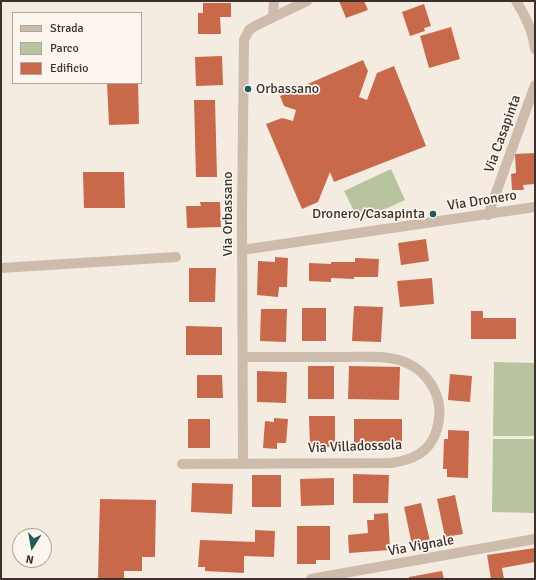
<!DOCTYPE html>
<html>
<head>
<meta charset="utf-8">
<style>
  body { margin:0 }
  #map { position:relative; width:536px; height:580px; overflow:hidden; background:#f4ebe1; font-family:Signika,sans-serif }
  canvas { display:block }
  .frame { position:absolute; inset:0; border:2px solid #3b302b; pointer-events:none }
  .legend { position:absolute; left:12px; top:12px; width:130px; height:72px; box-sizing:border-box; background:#fbf5ee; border:1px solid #aea6a0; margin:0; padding:5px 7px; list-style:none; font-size:12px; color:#3b302b }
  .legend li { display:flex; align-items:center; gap:8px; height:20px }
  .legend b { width:20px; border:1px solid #aea6a0 }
  .north { position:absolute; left:12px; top:528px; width:40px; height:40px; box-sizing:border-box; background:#fbf5ee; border:1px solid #aea6a0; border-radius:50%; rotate:191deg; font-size:11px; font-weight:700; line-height:16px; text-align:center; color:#3b302b }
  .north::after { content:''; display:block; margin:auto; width:14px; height:18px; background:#1f5a5e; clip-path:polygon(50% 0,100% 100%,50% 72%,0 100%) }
</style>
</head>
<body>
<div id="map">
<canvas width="536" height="580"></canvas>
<div class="frame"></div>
<ul class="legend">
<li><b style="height:5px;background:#cdbbac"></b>Strada</li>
<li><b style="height:11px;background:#b8c4a0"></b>Parco</li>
<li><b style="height:11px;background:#c8694b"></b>Edificio</li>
</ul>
<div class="north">N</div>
</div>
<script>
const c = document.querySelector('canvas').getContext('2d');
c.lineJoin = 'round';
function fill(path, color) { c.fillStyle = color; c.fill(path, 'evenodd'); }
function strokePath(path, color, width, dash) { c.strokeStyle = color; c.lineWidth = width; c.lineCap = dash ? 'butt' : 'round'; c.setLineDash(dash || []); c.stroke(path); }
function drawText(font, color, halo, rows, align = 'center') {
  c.font = font + ' Signika,sans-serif'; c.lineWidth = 3.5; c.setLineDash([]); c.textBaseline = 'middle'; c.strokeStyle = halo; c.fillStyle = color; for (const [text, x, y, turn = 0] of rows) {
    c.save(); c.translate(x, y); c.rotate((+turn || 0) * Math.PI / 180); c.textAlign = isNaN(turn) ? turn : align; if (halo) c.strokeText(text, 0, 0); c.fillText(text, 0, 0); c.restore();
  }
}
fill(new Path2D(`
  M391 169 405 200 359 221 344 191Z
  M494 362 535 363V436H493Z
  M493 439H535V513L492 512Z`), '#b8c4a0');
fill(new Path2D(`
  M339 1H364L368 10 346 18Z
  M203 3H231V17H220L221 34H198V13H203Z
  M424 4 431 26 424 28 425 31 410 36 402 12Z
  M451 27 460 59 429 68 420 36Z
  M222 56 223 85 196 86 195 57Z
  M363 60 368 71 359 97 367 100 377 73 394 66 426 146 334 182 330 172 318 202 302 209 266 124 282 118 293 121 296 110 284 106 280 96Z
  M107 83H138L139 124 109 125Z
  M194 100H215L217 177H196Z
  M535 153V184L523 185 524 190H512L511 174 516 173 515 154Z
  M83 172H124L125 208H84Z
  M200 202H220L221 227 187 228 186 206H201Z
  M426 239 429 261 401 265 398 243Z
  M275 257 288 258 287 287H279L278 297 257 295 258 261 275 262Z
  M355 258 379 259 378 277H354V279L331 278V282L309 281V263L331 264V262H355Z
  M189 268H216L215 302H189Z
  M432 278 434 304 400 307 397 281Z
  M354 306 383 307 381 342 352 341Z
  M302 308H326V341H302Z
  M261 309H287L286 342 260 341Z
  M471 311H483V318H516V339H471Z
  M186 326 222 327V355H186Z
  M308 366H334V399H308Z
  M349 366 400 367 399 400 348 399Z
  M257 371 287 372 286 403 257 402Z
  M450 374 472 376 470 402 448 400Z
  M197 375H222L223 398H197Z
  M309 416H335V447H310Z
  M274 418 288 419 286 443H277V449L263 448 265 421 274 422Z
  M188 419H210V448H188Z
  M354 419H402V445H354Z
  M448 430 469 431 468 478 447 477V469H443L444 439H448Z
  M353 474 389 475 388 503H353Z
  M252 475H281V507H252Z
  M334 478V505L301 506 300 479Z
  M192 483 233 484 232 514 191 512Z
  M455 495 463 534 445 537 437 499Z
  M100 499 156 500 155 557H142V571H124V579H98Z
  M421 503 430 541 412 545 404 507Z
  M388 513 390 550 349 553 348 535 368 533 367 520H374V514Z
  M297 526H330V560H316V564H297Z
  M255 530 275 531 274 557 244 556V573L205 571V567H198L200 540 255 542Z
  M535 548V562L502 568 504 579H491L487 555Z
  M442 571 444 579H409V577Z`), '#c8694b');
strokePath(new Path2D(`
  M516 1C525 15 533 31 535 49
  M273 17 274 1
  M488 215 535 85
  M242 250 535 207
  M1 268 176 257
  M182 464 391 463C412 460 429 453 436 432 447 400 430 370 399 360 381 355 359 357 341 357 308 357 276 357 243 357
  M243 464 242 212 244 40 249 30 255 26 307 1
  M311 579 535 539`), '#cdbbac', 10);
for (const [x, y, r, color] of [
  [248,89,4,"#1f5a5e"],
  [433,214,4,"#1f5a5e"]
]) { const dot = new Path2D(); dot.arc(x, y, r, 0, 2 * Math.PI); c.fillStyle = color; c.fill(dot); strokePath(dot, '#fbf5ee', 1.5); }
drawText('14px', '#3b302b', '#fbf5ee', [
  ["Orbassano",256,89],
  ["Dronero/Casapinta",425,214,"right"]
], 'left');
drawText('14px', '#3b302b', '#fbf5ee', [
  ["Via Casapinta",503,134,-70],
  ["Via Dronero",482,201,-9],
  ["Via Orbassano",228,214,-90],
  ["Via Villadossola",355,447,-2],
  ["Via Vignale",421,546,-10]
]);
</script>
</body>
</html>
